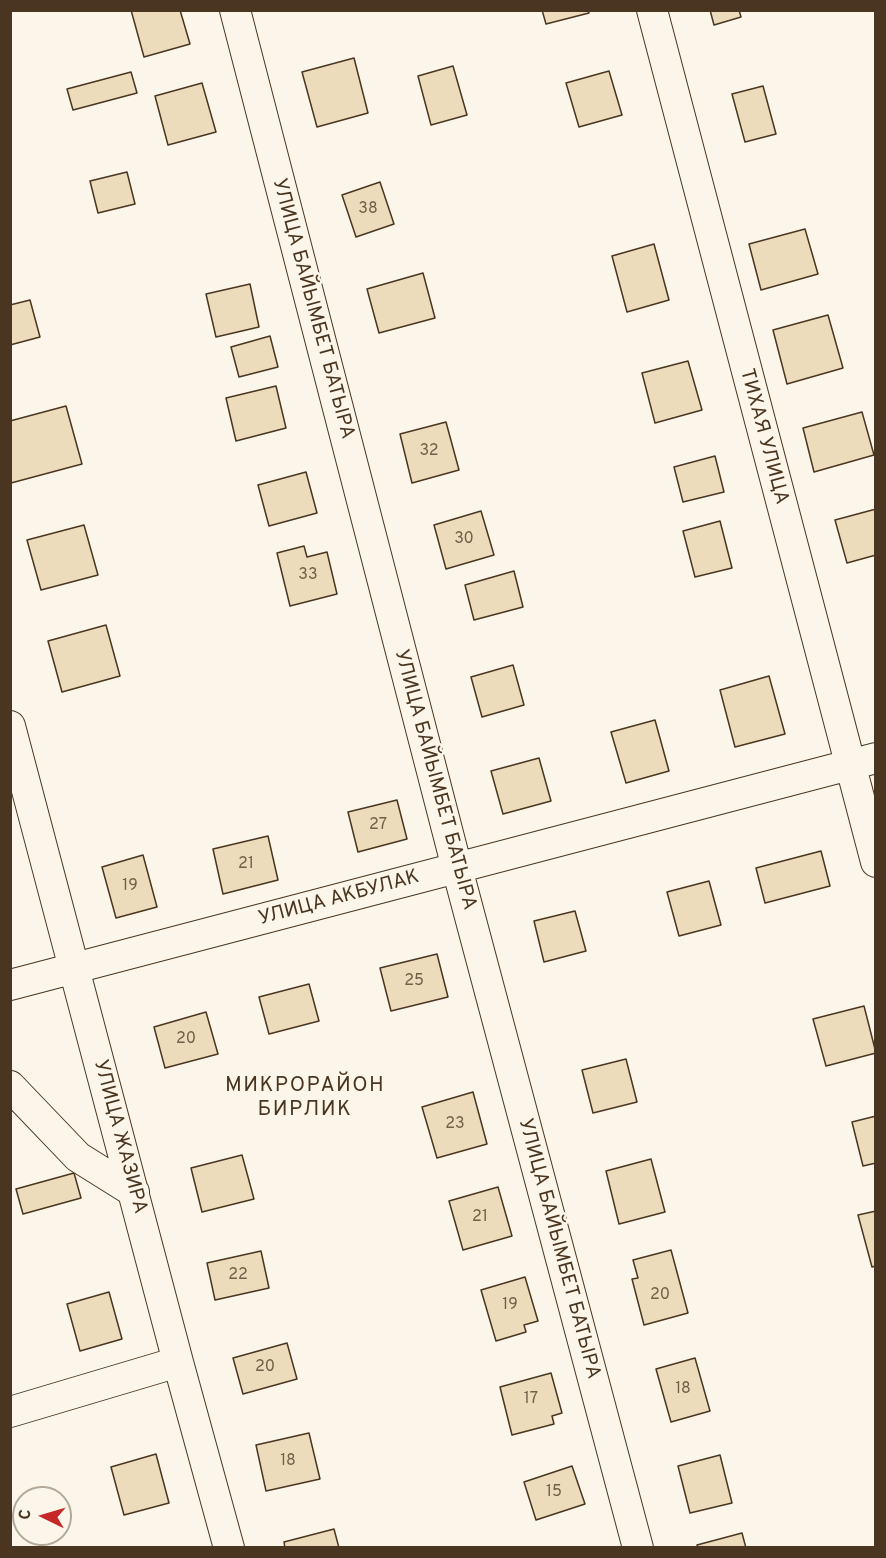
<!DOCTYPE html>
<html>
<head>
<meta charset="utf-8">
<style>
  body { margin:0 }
  #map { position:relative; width:886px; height:1558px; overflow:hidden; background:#fbf6e9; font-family:Overpass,sans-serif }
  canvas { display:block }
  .frame { position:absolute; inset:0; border:12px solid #4a3520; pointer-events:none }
  .north { position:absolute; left:12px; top:1486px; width:60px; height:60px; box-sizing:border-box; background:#fbf6e9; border:2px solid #b4a999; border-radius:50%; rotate:275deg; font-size:16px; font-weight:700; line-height:24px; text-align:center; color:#4a3520 }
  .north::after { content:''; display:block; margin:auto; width:21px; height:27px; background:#c62828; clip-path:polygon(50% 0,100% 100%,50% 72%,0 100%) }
</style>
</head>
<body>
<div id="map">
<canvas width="886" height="1558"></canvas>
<div class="frame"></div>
<div class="north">С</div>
</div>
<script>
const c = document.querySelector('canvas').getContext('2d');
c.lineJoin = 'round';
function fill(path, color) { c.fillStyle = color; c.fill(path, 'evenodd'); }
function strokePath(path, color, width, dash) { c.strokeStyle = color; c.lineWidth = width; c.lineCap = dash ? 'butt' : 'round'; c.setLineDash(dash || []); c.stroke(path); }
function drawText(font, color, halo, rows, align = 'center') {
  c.font = font + ' Overpass,sans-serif'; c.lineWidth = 4.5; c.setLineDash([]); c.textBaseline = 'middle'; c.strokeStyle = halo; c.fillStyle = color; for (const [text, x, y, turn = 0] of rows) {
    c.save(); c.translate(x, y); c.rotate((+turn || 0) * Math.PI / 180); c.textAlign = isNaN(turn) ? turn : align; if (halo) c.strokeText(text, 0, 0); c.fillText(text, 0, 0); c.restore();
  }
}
const building = new Path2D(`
  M131 10H180L190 44 144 57Z
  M542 10H588L589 13 546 24Z
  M710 10H739L741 17 714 25Z
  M354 58 368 113 317 127 302 72Z
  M453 66 467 115 431 125 418 76Z
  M609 71 622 115 579 127 566 83Z
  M131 72 137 93 73 110 67 89Z
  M202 83 216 132 168 145 155 96Z
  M763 86 776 134 745 142 732 94Z
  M127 172 135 204 98 213 90 181Z
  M380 182 394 224 356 237 342 195Z
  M805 229 818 274 761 290 749 244Z
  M654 244 669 300 627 312 612 256Z
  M423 273 435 318 379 333 367 289Z
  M250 284 259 327 216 337 206 294Z
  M30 300 40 337 10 345V305Z
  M828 315 843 368 787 384 773 330Z
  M270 336 278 367 239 377 231 347Z
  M688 361 702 410 655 423 642 373Z
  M276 386 286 428 236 441 226 398Z
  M66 406 82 464 11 483 10 421Z
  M862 412 874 455 814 472 803 428Z
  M446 422 459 470 412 483 400 434Z
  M715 456 724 492 683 502 674 467Z
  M306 472 317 513 269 526 258 485Z
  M876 509V555L847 563 835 520Z
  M481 511 494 555 446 569 434 525Z
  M720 521 732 568 695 577 683 531Z
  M84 525 98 575 41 590 27 540Z
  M304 546 307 557 327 552 337 594 290 606 277 553Z
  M514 571 523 607 474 620 465 585Z
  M106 625 120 676 62 692 48 641Z
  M513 665 524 705 482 717 471 677Z
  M769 676 785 734 735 747 720 690Z
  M655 720 669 771 626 783 611 732Z
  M539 758 551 801 503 814 491 771Z
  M397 800 407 839 358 852 348 812Z
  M268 836 278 880 223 894 213 849Z
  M821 851 830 886 765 903 756 868Z
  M143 855 157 907 116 918 102 867Z
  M709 881 721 925 679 936 667 892Z
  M575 911 586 951 544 962 534 921Z
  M437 954 448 997 391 1011 380 968Z
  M309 984 319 1021 269 1034 259 997Z
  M864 1006 876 1053 826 1066 813 1019Z
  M206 1012 218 1054 165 1068 154 1027Z
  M626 1059 637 1102 593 1113 582 1070Z
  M473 1092 487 1144 437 1158 422 1107Z
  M876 1116V1163L863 1166 852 1122Z
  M242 1155 254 1199 202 1212 191 1168Z
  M651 1159 665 1212 619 1224 606 1171Z
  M74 1173 81 1198 23 1214 16 1189Z
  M498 1187 512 1236 463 1250 449 1201Z
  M876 1211V1266L872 1267 858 1215Z
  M671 1250 688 1313 644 1325 632 1279 638 1278 633 1260Z
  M261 1251 269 1288 215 1300 207 1263Z
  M525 1277 538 1321 524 1325 526 1332 496 1341 481 1290Z
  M109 1292 122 1339 80 1351 67 1304Z
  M287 1343 297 1379 243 1394 233 1358Z
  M695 1358 710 1411 671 1422 656 1369Z
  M551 1373 562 1413 552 1416 554 1424 512 1435 500 1387Z
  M309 1433 320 1479 266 1491 256 1445Z
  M156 1454 169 1503 124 1515 111 1467Z
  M720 1455 732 1503 690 1513 678 1466Z
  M572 1466 585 1504 536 1520 524 1482Z
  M334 1529 339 1548H285L284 1542Z
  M742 1533 746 1548H698L697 1545Z`);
fill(building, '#ecdcbc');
strokePath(building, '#4a3520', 1.5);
const minor = new Path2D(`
  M235 10 457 868 638 1548
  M652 10 876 862
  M10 726 178 1362 229 1548
  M10 985 876 758
  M10 1086 78 1157 134 1192
  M10 1412 178 1362`);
strokePath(minor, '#4a3520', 32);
strokePath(minor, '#fbf6e9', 30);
drawText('16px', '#725f47', null, [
  ["38",368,210],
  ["32",429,452],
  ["30",464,540],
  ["33",308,576],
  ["27",378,826],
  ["21",246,865],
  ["19",130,887],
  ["25",414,982],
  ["20",186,1040],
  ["23",455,1125],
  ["21",480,1218],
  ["22",238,1276],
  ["20",660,1296],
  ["19",510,1306],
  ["20",265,1368],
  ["18",683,1390],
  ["17",531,1400],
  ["18",288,1462],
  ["15",554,1493]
]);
drawText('20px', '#4a3520', '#fbf6e9', [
  ["УЛИЦА БАЙЫМБЕТ БАТЫРА",312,309,75],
  ["ТИХАЯ УЛИЦА",763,437,75],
  ["УЛИЦА БАЙЫМБЕТ БАТЫРА",434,780,75],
  ["УЛИЦА АКБУЛАК",339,899,-15],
  ["УЛИЦА ЖАЗИРА",119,1137,75],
  ["УЛИЦА БАЙЫМБЕТ БАТЫРА",558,1249,75]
]);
c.letterSpacing = '1.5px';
drawText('21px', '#4a3520', '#fbf6e9', [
  ["МИКРОРАЙОН",305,1087],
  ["БИРЛИК",305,1111]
]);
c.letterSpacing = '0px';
</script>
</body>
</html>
